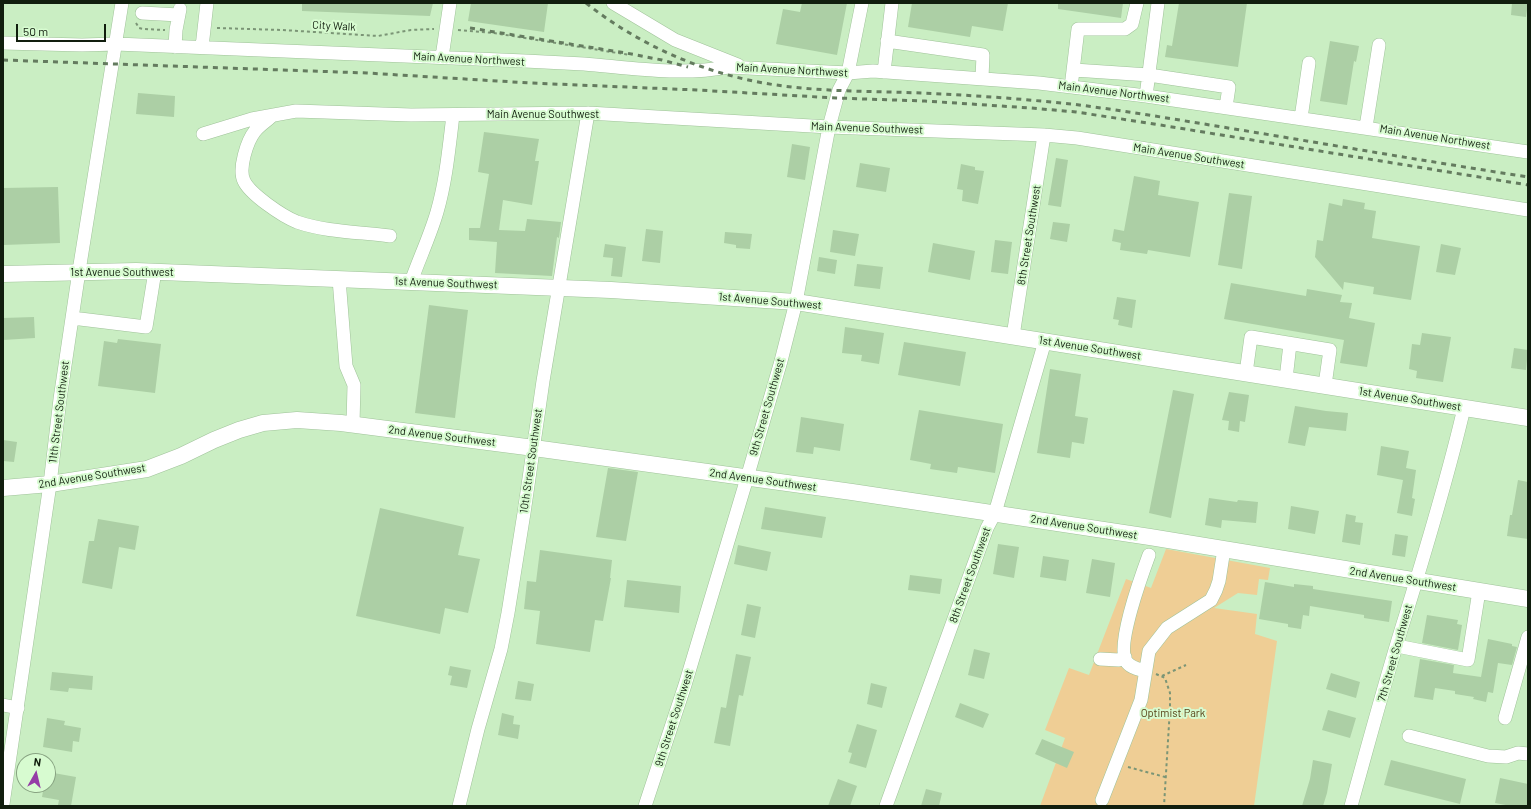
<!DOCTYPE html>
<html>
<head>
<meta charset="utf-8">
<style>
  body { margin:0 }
  #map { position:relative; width:1531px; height:809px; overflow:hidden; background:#caeec3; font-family:Barlow,sans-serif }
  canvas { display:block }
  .frame { position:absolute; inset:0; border:4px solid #111e0e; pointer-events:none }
  .north { position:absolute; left:16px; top:753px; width:40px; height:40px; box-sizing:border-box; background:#d7fbd0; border:1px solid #88a382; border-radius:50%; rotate:8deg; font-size:11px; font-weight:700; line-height:16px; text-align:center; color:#111e0e }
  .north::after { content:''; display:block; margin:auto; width:14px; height:18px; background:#953ca7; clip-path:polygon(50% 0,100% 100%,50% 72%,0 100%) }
  .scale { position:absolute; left:16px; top:24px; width:90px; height:18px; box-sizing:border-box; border:2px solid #111e0e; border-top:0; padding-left:5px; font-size:12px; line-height:14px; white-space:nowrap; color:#111e0e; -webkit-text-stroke:3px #d7fbd0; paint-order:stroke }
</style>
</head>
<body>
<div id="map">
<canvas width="1531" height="809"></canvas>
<div class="frame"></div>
<div class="north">N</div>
<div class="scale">50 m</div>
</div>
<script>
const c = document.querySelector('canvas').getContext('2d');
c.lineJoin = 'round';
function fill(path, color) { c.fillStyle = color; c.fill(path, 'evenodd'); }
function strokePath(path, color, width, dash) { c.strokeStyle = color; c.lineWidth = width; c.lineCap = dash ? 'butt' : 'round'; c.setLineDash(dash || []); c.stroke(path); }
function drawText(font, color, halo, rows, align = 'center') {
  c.font = font + ' Barlow,sans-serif'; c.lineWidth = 4; c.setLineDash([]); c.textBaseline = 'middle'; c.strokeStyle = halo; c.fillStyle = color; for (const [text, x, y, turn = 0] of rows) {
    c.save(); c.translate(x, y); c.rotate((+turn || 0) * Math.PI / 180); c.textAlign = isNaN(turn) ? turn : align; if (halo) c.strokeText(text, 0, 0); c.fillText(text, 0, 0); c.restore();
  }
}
fill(new Path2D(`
  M1166 549 1270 568 1268 580 1259 579 1257 595 1238 593 1214 608 1257 614 1255 634 1277 641 1254 806H1040L1065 738 1045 730 1069 668 1089 675 1126 579 1151 588Z`), '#efce95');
fill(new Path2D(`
  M302 3H433L430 16 302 11Z
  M471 3H548L544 32 468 21Z
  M802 3H847L837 55 776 44 783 9 800 12Z
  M912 3H1008L1003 31 972 26 970 37 908 27Z
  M1058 3H1123L1121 18 1058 9Z
  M1179 3H1247L1238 67 1165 57 1167 45 1172 46Z
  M1512 3H1528L1526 17 1511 15Z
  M1330 41 1359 46 1356 62 1354 61 1347 105 1320 101Z
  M138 93 175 96 174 117 136 114Z
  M484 132 539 139 535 161H539L532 205 503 200 499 230 525 231 527 219 561 222 559 238 557 237 552 276 495 273 497 242 469 240V228H480L489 174 478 172Z
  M792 144 810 147 805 180 787 177Z
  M1056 158 1068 160 1061 207 1048 205Z
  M860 163 890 168 886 192 856 187Z
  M961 164 975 167V170L984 171 978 204 962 201 963 190 957 189Z
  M1134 176 1160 181 1158 195 1199 202 1190 257 1148 250 1147 254 1120 250 1121 243 1112 241 1114 229 1124 231Z
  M58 187 60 243 3 245V188Z
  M1229 193 1252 196 1242 269 1218 265Z
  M1343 199 1365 203 1364 209 1376 211 1372 238 1420 246 1411 300 1373 294 1374 287 1344 282 1343 290 1315 257 1317 240 1323 241 1329 203 1342 206Z
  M1053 222 1070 224 1067 242 1050 239Z
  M646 229 663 231 660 263 642 261Z
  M833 230 859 234 855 256 830 252Z
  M725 232 752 234 750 249 736 248V245L724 243Z
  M995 240 1012 242 1008 274 991 272Z
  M933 243 975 251 970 280 928 272Z
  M605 244 626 247 622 277 611 276 613 258 603 257Z
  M1441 244 1461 248 1455 275 1436 272Z
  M819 257 837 260 835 274 817 271Z
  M857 264 883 267 880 289 854 286Z
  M1231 283 1306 296 1307 289 1342 295 1340 302 1352 303 1349 318 1375 323 1367 367 1340 363 1344 340 1224 319Z
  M1117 297 1136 300 1132 328 1118 325 1119 320 1113 319Z
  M429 305 468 310 455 418 415 413Z
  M34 317 35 338 3 340V318Z
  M845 327 884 333 879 364 861 361 862 355 842 353Z
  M1422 333 1451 337 1443 382 1416 378 1417 371 1409 369 1412 344 1420 345Z
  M118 339 161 344 155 393 98 386 104 341 117 343Z
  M904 342 966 352 960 386 898 375Z
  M1514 348 1528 350 1526 370 1511 368Z
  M1050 369 1081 374 1075 416 1088 418 1084 444 1072 442 1070 458 1037 453Z
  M1173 390 1194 394 1171 518 1149 513Z
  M1229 392 1249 395 1245 422 1240 421 1239 432 1228 430 1229 421 1222 420Z
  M1295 406 1326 411 1348 413 1346 431 1309 427 1305 446 1288 443Z
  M919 410 1003 424 995 473 958 467 957 473 930 469 931 464 910 460Z
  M801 417 844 424 840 451 814 447 813 454 796 452Z
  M3 440 17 442 14 462 3 461Z
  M1381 446 1409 451 1406 468 1416 470 1412 498 1415 499 1412 516 1397 513 1403 480 1377 475Z
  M608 468 638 472 626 541 596 537Z
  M1518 480 1528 482V539L1507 536 1510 515H1512Z
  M1209 498 1237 502 1238 500 1258 502 1256 523 1222 520 1221 528 1205 525Z
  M1291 506 1319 511 1315 534 1288 529Z
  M765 507 826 517 822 538 761 529Z
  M380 508 464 527 458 555 480 559 468 613 445 608 440 634 356 616Z
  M1346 514 1356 516 1355 522 1363 523 1360 545 1342 542Z
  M98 519 139 526 135 550 119 547 112 589 82 583 89 541H94Z
  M1395 534 1408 536 1405 557 1392 555Z
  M998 544 1019 547 1014 578 993 574Z
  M738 545 771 552 767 571 734 564Z
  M540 550 612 560 610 578H611L603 621 595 620 590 652 536 644 540 611 524 609 527 581 536 582Z
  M1043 556 1069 560 1066 581 1040 577Z
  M1092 559 1115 563 1110 597 1086 593Z
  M910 575 942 579 940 594 908 590Z
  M627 580 681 586 679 613 624 607Z
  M1265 582 1294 587V584L1313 586V589L1392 601 1389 622 1364 618V615L1310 606 1309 616 1303 615 1301 629 1288 627V624L1259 619Z
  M747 604 761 607 755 638 741 635Z
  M1427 615 1458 620 1457 624 1462 625 1458 650 1422 643Z
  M1488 639 1512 644V646L1517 647 1512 665 1498 663 1493 693 1488 692 1486 702 1473 699 1474 697 1455 694V691L1435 688 1433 700 1414 697 1420 659 1454 665 1453 673 1481 677Z
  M974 649 990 653 984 679 968 675Z
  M736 654 751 657 743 696 739 695 730 746 714 743 721 707 726 708Z
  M450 666 471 670 467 688 450 685 452 676 448 675Z
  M52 672 93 676 92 690 69 688 68 692 50 690Z
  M1331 673 1360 682 1356 698 1326 689Z
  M518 681 534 684 531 701 515 699Z
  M871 683 887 687 882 708 867 704Z
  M960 703 989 714 983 728 955 717Z
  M1328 710 1356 718 1350 738 1322 730Z
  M502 713 514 716 513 724 520 725 518 739 498 735Z
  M47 718 65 721 64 725 81 728 79 742 73 741 72 752 43 747Z
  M857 724 877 730 866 768 849 763 852 753 848 752Z
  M1042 739 1074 752 1067 768 1035 754Z
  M1313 760 1332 764 1327 793 1323 806H1302L1310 779Z
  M1391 760 1466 779 1460 804 1384 785Z
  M48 772 76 777 71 806 58 805 59 800 42 797 44 785H48Z
  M1500 778 1528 784V806H1511L1495 803Z
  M838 779 857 786 850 806H828Z
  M926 789 942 793 939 806H921Z`), '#accfa5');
const minor = new Path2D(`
  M613 3 675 40 738 65
  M142 13 179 15
  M887 41 983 55 982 78
  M3 43 82 45 116 44C252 50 389 55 525 61 545 62 564 63 584 64 632 68 680 76 728 67L848 73 873 71 1039 83 1146 96 1528 152
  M175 47 176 30 180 9
  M202 47 207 3
  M442 57 450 3
  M1074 70 1149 75 1229 87 1226 107
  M884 72 892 3
  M1072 79 1078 29H1125L1132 24 1137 3
  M1146 96 1158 3
  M273 115C268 120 260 125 255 131 247 141 238 169 244 181 250 194 282 216 297 222 326 232 360 232 390 236
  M1301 118 1309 63
  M1366 127 1379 45
  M203 134 252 119 296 111 411 115 588 113 829 127 1044 135 1077 138 1374 185 1528 210
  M339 279 346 366 354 385 353 424
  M411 282C419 259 430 236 437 212 446 181 449 148 453 115
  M72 318 146 327 155 271
  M1013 336 1044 135
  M1246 373 1251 337 1330 350 1325 385
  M1286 379 1290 344
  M1397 646 1468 660 1479 591
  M1100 659 1119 660 1125 657
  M1145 671C1139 669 1130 668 1126 661 1116 645 1142 574 1149 555
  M3 705 18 708
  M1505 718 1528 637
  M1409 736 1488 756 1506 757 1518 753 1528 754
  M1102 800 1141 700 1149 651 1167 628 1211 600 1216 590 1219 581 1224 549
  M3 804 50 484 60 399 79 271 122 3
  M459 806 478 729 501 649 508 613 524 513 543 381 588 113
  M645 806 685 685 747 478 781 361 796 302 829 127 839 90 848 73 862 3
  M886 806 987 528 995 513 1045 341
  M1351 806C1369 742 1386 677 1406 614 1427 546 1448 477 1464 408`);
const major = new Path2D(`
  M3 274 136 271 611 290 796 302 1528 418
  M3 488 50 484 147 469 181 456 214 440 239 430 263 423 297 420 341 423 534 448 852 492 1150 537 1528 599`);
strokePath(minor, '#9fc299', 14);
strokePath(major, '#9fc299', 17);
strokePath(new Path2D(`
  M136 23 139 28 143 29 165 30
  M217 28 282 30 378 36 411 30 434 29
  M458 30 494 33 630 55
  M1156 674 1165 678 1170 693V708L1164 806
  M1162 676 1186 665
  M1128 767 1165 777`), '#7b9576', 2, [3, 3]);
strokePath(minor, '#fff', 13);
strokePath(major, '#fff', 16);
strokePath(new Path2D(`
  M586 3C640 46 707 75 776 85 824 92 873 91 921 93 971 95 1022 99 1072 104 1134 112 1197 123 1259 133 1349 148 1438 163 1528 177
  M470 28 626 53 662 60 688 67
  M3 60 367 73 530 83 697 90 836 98 925 101 1031 108 1076 112 1148 123 1528 185`), '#647b5f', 3, [5, 5]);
drawText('11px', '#111e0e', '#d7fbd0', [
  ["City Walk",334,26,3],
  ["Main Avenue Northwest",469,59,3],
  ["Main Avenue Northwest",792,70,3],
  ["Main Avenue Northwest",1114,92,7],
  ["Main Avenue Southwest",543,114],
  ["Main Avenue Southwest",867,128,2],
  ["Main Avenue Northwest",1435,137,9],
  ["Main Avenue Southwest",1189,156,9],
  ["8th Street Southwest",1029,235,-81],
  ["1st Avenue Southwest",122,272],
  ["1st Avenue Southwest",446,283,2],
  ["1st Avenue Southwest",770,301,5],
  ["1st Avenue Southwest",1090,348,9],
  ["1st Avenue Southwest",1410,399,9],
  ["9th Street Southwest",767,407,-74],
  ["11th Street Southwest",59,412,-83],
  ["2nd Avenue Southwest",442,436,7],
  ["10th Street Southwest",531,461,-82],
  ["2nd Avenue Southwest",92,476,-9],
  ["2nd Avenue Southwest",763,480,8],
  ["2nd Avenue Southwest",1084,527,9],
  ["8th Street Southwest",970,575,-70],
  ["2nd Avenue Southwest",1403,579,9],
  ["7th Street Southwest",1395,653,-74],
  ["9th Street Southwest",674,718,-72]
]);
drawText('11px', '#574117', '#d7fbd0', [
  ["Optimist Park",1173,713]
]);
</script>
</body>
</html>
